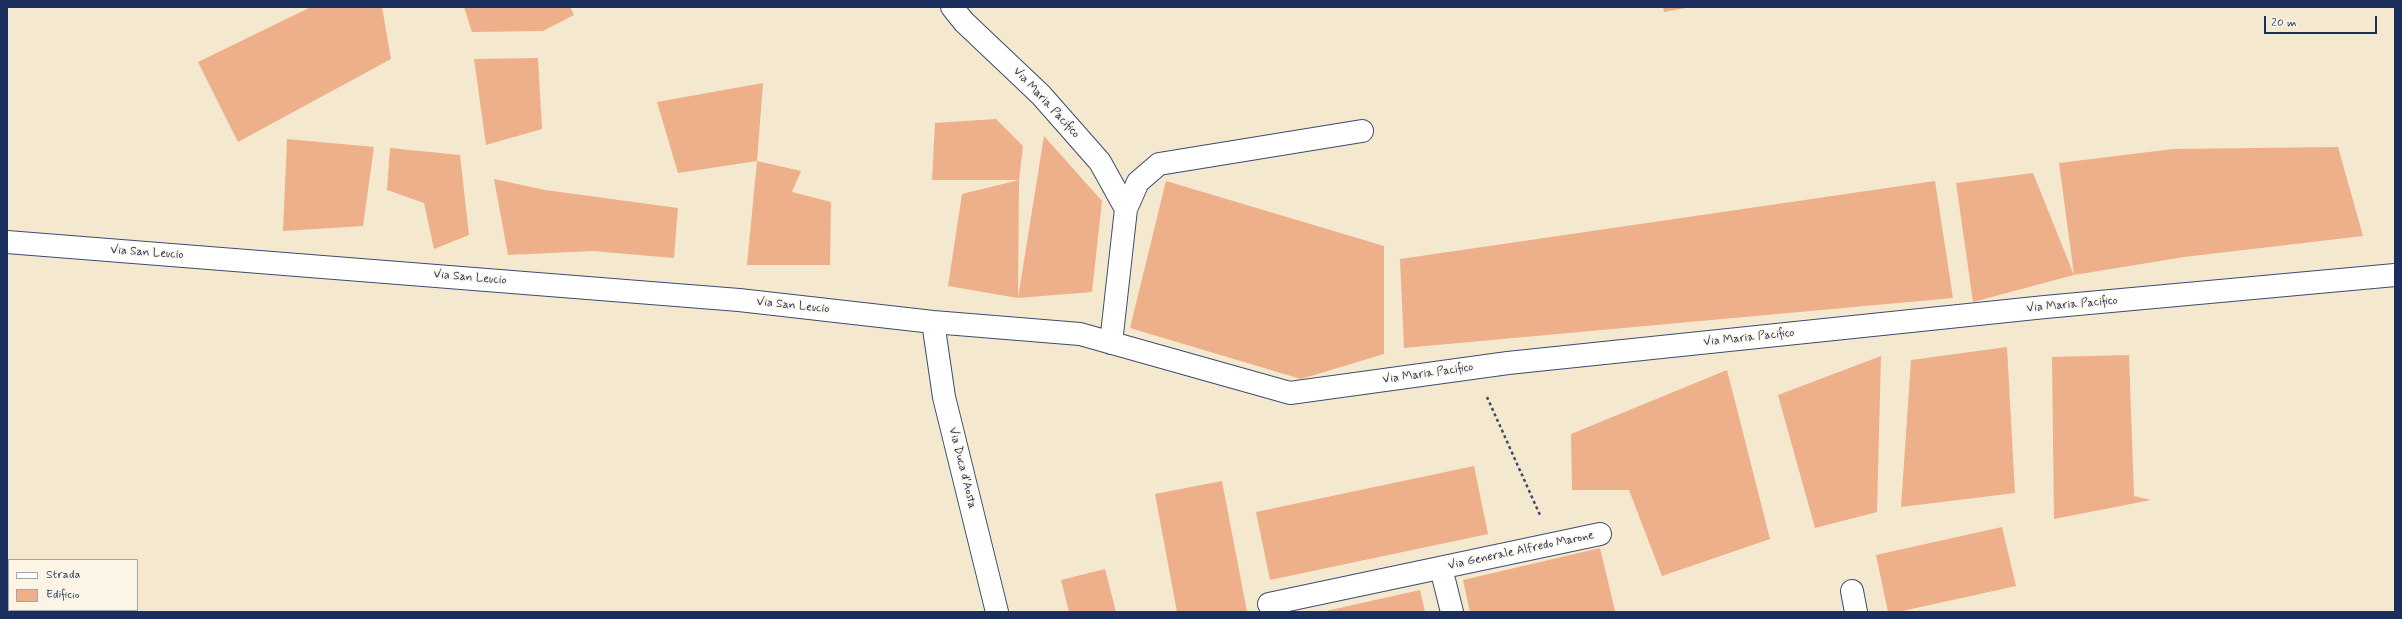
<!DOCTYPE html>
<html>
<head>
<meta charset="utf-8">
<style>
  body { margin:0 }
  #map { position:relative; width:2402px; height:619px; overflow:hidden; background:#f4e9cf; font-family:Mynerve,sans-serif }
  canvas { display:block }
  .frame { position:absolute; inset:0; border:8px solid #1b2f5e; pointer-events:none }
  .legend { position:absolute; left:8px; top:559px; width:130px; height:52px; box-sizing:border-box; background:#fcf5e5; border:1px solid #a2a6af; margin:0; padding:5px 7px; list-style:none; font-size:12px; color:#1b2f5e }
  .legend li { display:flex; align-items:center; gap:8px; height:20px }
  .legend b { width:20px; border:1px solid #a2a6af }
  .scale { position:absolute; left:2264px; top:16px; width:113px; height:18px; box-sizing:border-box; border:2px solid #1b2f5e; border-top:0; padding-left:5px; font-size:12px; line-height:14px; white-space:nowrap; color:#1b2f5e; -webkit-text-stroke:3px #fcf5e5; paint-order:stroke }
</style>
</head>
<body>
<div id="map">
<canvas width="2402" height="619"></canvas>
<div class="frame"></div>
<ul class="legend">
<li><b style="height:5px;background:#fff"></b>Strada</li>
<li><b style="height:11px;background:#eeaf8b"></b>Edificio</li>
</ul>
<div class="scale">20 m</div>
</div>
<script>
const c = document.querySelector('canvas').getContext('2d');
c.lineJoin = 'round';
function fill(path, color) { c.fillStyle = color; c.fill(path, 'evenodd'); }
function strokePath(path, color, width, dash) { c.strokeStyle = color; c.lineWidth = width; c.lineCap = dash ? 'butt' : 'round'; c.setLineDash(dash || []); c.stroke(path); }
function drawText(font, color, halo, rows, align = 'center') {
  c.font = font + ' Mynerve,sans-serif'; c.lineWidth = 3; c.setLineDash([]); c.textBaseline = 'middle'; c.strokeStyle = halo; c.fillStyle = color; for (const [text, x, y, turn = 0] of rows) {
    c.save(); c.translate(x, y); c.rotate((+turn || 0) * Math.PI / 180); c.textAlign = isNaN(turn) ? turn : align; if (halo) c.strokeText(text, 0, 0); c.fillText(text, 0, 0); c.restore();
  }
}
fill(new Path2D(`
  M311 7H382L391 59 238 142 198 62Z
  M464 7H570L574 15 543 31 472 32Z
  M1663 7H1686V8L1664 12Z
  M538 58 542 129 486 145 474 59Z
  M763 83 757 161 678 173 657 102Z
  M996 119 1023 146 1019 180 1018 298 948 286 962 194 1019 180H932L935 123Z
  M1044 136 1102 201 1092 292 1018 298Z
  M287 139 374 147 363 226 283 231Z
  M2338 147 2363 236 2184 257 2074 275 1973 302 1956 183 2033 173 2074 275 2059 163 2173 149Z
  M390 148 460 155 469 235 434 249 424 203 387 190Z
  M757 161 801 171 792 192 831 202 830 265H747Z
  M494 179 545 190 678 208 674 258 593 251 508 255Z
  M1166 181 1384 246V354L1301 379 1130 328Z
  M1935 181 1953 298 1404 348 1400 259Z
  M2007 347 2015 493 1901 507 1911 360Z
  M2129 355 2134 496 2151 500 2054 519 2052 357Z
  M1881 356 1877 512 1815 528 1778 395Z
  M1727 370 1770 539 1662 576 1629 490H1572L1571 434Z
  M1474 466 1488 534 1270 580 1256 512Z
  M1222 481 1247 612H1177L1155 494Z
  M2002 527 2016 586 1898 612H1888L1876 555Z
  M1600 548 1615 611 1470 612 1463 580Z
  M1105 569 1116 612H1069L1061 580Z
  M1420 590 1425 612H1326V611Z`), '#eeaf8b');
const minor = new Path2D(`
  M952 7 964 22 1041 95 1100 162 1126 209
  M7 242 739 300 933 322 1080 334 1290 393 1508 363 2045 307 2395 275
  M933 322 944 397 997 612
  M1111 343 1126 209 1138 182 1159 164 1362 131
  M1441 568 1452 612
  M1852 591 1856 612
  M1269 604 1600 534`);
strokePath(minor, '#3c4b6f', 24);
strokePath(new Path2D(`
  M1487 397 1540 515`), '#3c4b6f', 2.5, [3, 3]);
strokePath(minor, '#fff', 22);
drawText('12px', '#1b2f5e', '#fcf5e5', [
  ["Via Maria Pacifico",1046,103,47],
  ["Via San Leucio",147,253,4],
  ["Via San Leucio",470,278,5],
  ["Via Maria Pacifico",2072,305,-5],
  ["Via San Leucio",793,306,6],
  ["Via Maria Pacifico",1749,338,-6],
  ["Via Maria Pacifico",1428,374,-8],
  ["Via Duca d'Aosta",962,468,76],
  ["Via Generale Alfredo Marone",1521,551,-12]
]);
</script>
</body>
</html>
